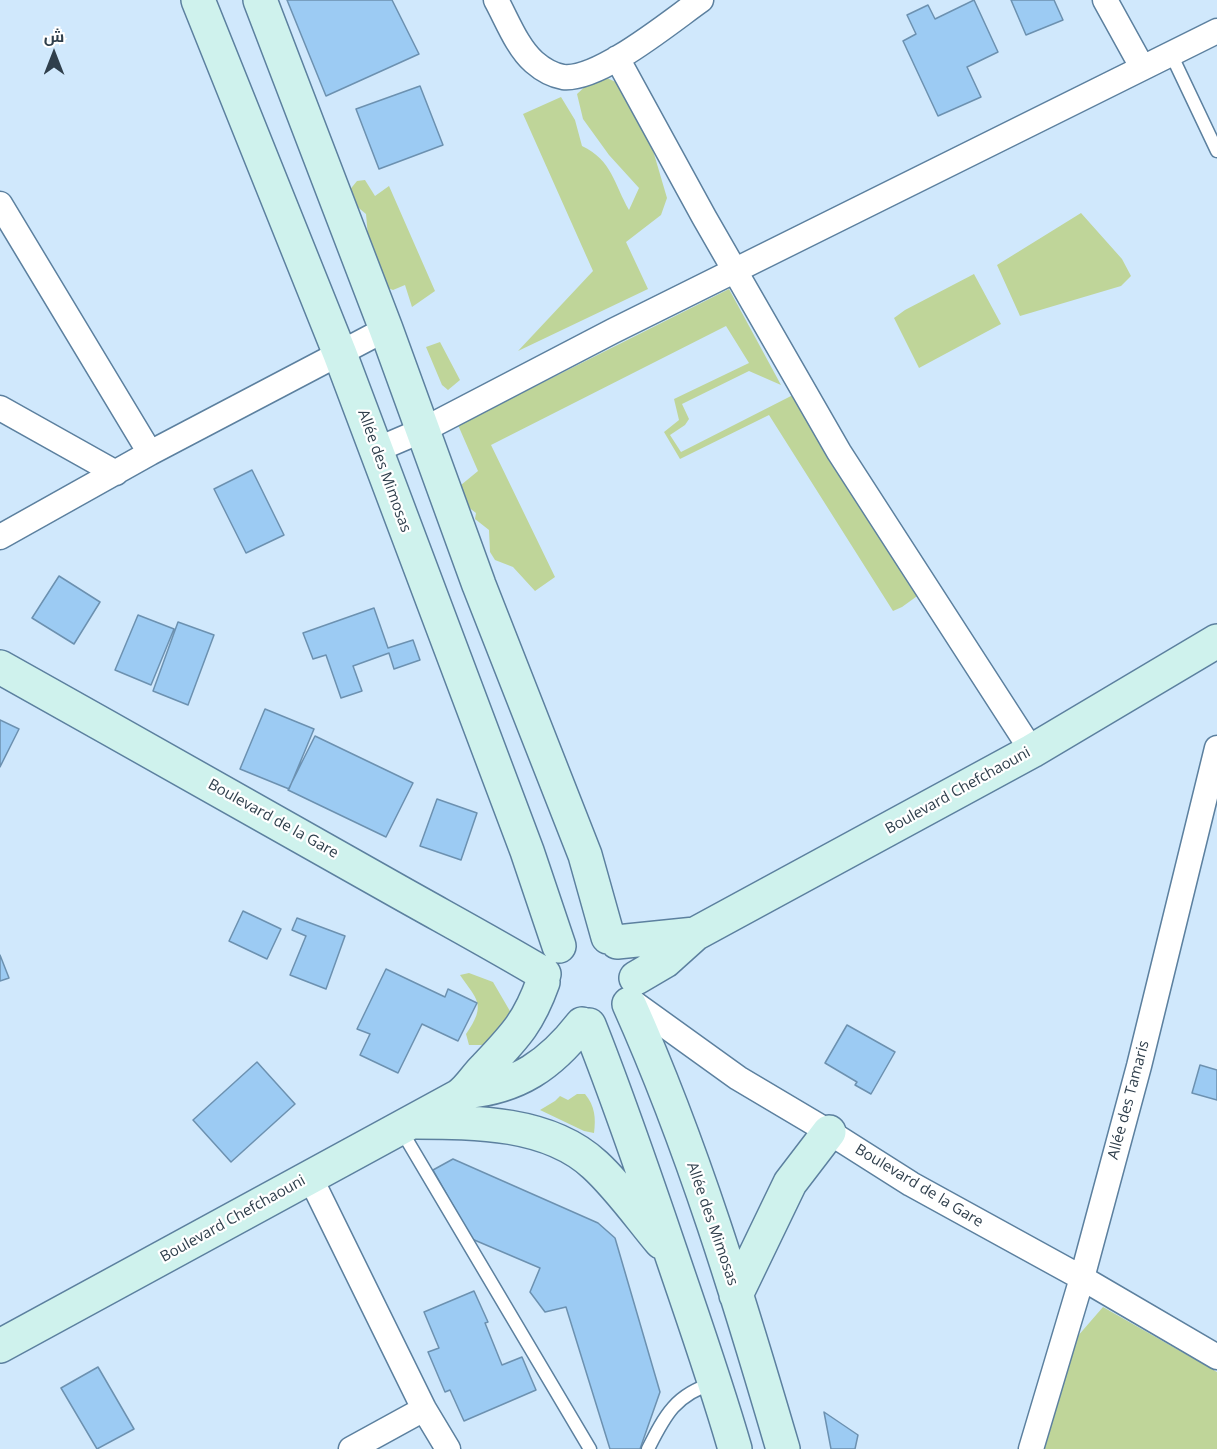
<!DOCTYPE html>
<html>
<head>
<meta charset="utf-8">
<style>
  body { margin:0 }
  #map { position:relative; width:1217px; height:1449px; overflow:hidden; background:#d0e8fc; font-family:"Open Sans",Cairo,sans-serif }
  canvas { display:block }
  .north { position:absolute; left:24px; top:24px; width:60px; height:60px; -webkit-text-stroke:4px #fff; paint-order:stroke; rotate:0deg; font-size:16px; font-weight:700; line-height:24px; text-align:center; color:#2f3f4c }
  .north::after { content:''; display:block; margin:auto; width:21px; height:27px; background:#2f3f4c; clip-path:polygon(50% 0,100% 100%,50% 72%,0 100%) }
</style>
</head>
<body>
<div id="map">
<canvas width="1217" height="1449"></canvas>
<div class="north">ش</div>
</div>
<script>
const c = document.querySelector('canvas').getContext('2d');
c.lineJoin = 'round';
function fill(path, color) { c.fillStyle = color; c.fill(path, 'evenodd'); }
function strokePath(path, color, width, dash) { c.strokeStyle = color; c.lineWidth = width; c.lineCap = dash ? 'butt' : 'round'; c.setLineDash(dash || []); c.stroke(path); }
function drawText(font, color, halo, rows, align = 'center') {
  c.font = font + ' "Open Sans",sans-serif'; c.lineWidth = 4.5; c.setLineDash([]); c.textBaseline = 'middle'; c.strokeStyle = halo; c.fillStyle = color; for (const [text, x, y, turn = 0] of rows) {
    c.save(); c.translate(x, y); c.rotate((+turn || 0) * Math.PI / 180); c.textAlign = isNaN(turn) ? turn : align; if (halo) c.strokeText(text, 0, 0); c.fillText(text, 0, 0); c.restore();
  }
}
fill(new Path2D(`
  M607 78 620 84 647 130 667 198 661 215 626 242 648 289 518 351 593 271 523 114 561 97 575 120 582 146C612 160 614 184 629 210L639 188 609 155 583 119 577 94 590 82Z
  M365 180 375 196 389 186 435 291 412 307 405 285 393 290 378 284 370 259 366 214 348 199V192L357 181Z
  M1081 213 1122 259 1131 276 1121 286 1020 316 997 265Z
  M974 274 1001 324 919 368 894 318 905 310Z
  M729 289 781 385 749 371 682 404 689 419 685 425 670 435 681 452 793 395 920 594 902 607 893 611 769 415 680 459 664 432 679 420 674 399 749 363 726 326 491 445 555 577 535 591 513 567 495 560 490 552 489 530 475 519 476 513 463 503 461 485 478 471 458 425Z
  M440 342 460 380 448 390 442 385 426 347Z
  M469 973 493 982 514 1018 486 1045H469L466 1034C487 1004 477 1000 460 975Z
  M577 1094H585C595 1106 596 1118 594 1133L584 1131 540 1110 555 1101 560 1096 568 1100Z
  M1103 1307 1217 1372V1449H1044L1077 1337Z`), '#bfd599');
const building = new Path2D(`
  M287 0H392L419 54 326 96Z
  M974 0 998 52 967 67 981 97 938 116 903 41 916 34 907 15 928 5 935 19Z
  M1011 0H1054L1063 20 1026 35Z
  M420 86 443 145 379 169 356 109Z
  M252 470 284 535 246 553 214 489Z
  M59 576 100 602 74 644 32 618Z
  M374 608 388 648 413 640 420 660 394 669 389 653 353 666 362 691 341 698 326 655 313 659 303 633Z
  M138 615 174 629 151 685 115 670Z
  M178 622 214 635 188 705 153 691Z
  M265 709 314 729 289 789 240 769Z
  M0 720 19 729 0 767Z
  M315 736 413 783 386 837 288 790Z
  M437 799 477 813 461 860 420 846Z
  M243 911 281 929 267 959 229 941Z
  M297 918 345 936 326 989 290 975 306 936 292 930Z
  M0 955 9 978 0 981Z
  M386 969 445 997 448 989 477 1003 458 1041 422 1024 398 1073 360 1055 370 1034 357 1029Z
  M847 1025 895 1052 871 1094 855 1085 857 1082 825 1063Z
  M257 1062 295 1104 231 1162 193 1120Z
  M1200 1065 1217 1070V1100L1192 1093Z
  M453 1159 598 1223 615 1238 660 1392 640 1449H610L566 1307 545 1312 530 1292 540 1268 472 1239 433 1170Z
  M474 1291 488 1322 485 1323 502 1365 522 1357 536 1390 464 1421 450 1390 445 1392 428 1352 439 1348 424 1312Z
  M98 1367 134 1429 97 1449 61 1388Z
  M824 1412 858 1435 855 1449H831Z`);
fill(building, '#9ccbf3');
strokePath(building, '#6c91b0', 1.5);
const lane = new Path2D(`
  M1171 54 1217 151
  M401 1130 590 1449
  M648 1449C665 1415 676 1394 714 1383`);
const street = new Path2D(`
  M496 0C507 20 517 47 534 62 542 69 552 75 563 77 599 81 671 21 701 0
  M1105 0 1142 67
  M617 58 704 217 839 452 1032 751
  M0 204 150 453
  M0 408 116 473
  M376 450 423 430 613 331 1217 31
  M0 537 150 453 386 329
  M631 1001 738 1078 829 1132 911 1184 1082 1278 1217 1357
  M310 1177 424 1409 448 1449
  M351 1449 424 1409
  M1031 1449 1082 1278 1139 1066 1217 748`);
const secondary = new Path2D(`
  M198 0 340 354 527 851 559 946
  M260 0 386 329 479 585 585 855 608 937
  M0 667C134 742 268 818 401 893 449 920 497 946 544 974
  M617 942 695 934
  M636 978 665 961 695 934 1032 751 1217 641
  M629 1004C693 1147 739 1299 783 1449
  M589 1025C619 1100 645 1177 671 1253 693 1318 716 1383 735 1449
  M465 1092C518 1087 550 1065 582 1024
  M416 1122C475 1122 549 1122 595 1165 619 1187 640 1217 661 1242
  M736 1295 790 1183 829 1132
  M0 1346 459 1096C469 1089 475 1078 484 1069 514 1037 528 1024 543 982`);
strokePath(lane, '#5c809f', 15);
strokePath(street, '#5c809f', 27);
strokePath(secondary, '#5c809f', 36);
strokePath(lane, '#fff', 12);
strokePath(street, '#fff', 24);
strokePath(secondary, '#cff2ed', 33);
drawText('15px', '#2f3f4c', '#fff', [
  ["Allée des Mimosas",384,471,70],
  ["Boulevard Chefchaouni",958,791,-29],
  ["Boulevard de la Gare",273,819,29],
  ["Allée des Tamaris",1129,1100,-75],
  ["Boulevard de la Gare",919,1186,31],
  ["Boulevard Chefchaouni",233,1219,-29],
  ["Allée des Mimosas",712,1224,71]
]);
</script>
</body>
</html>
